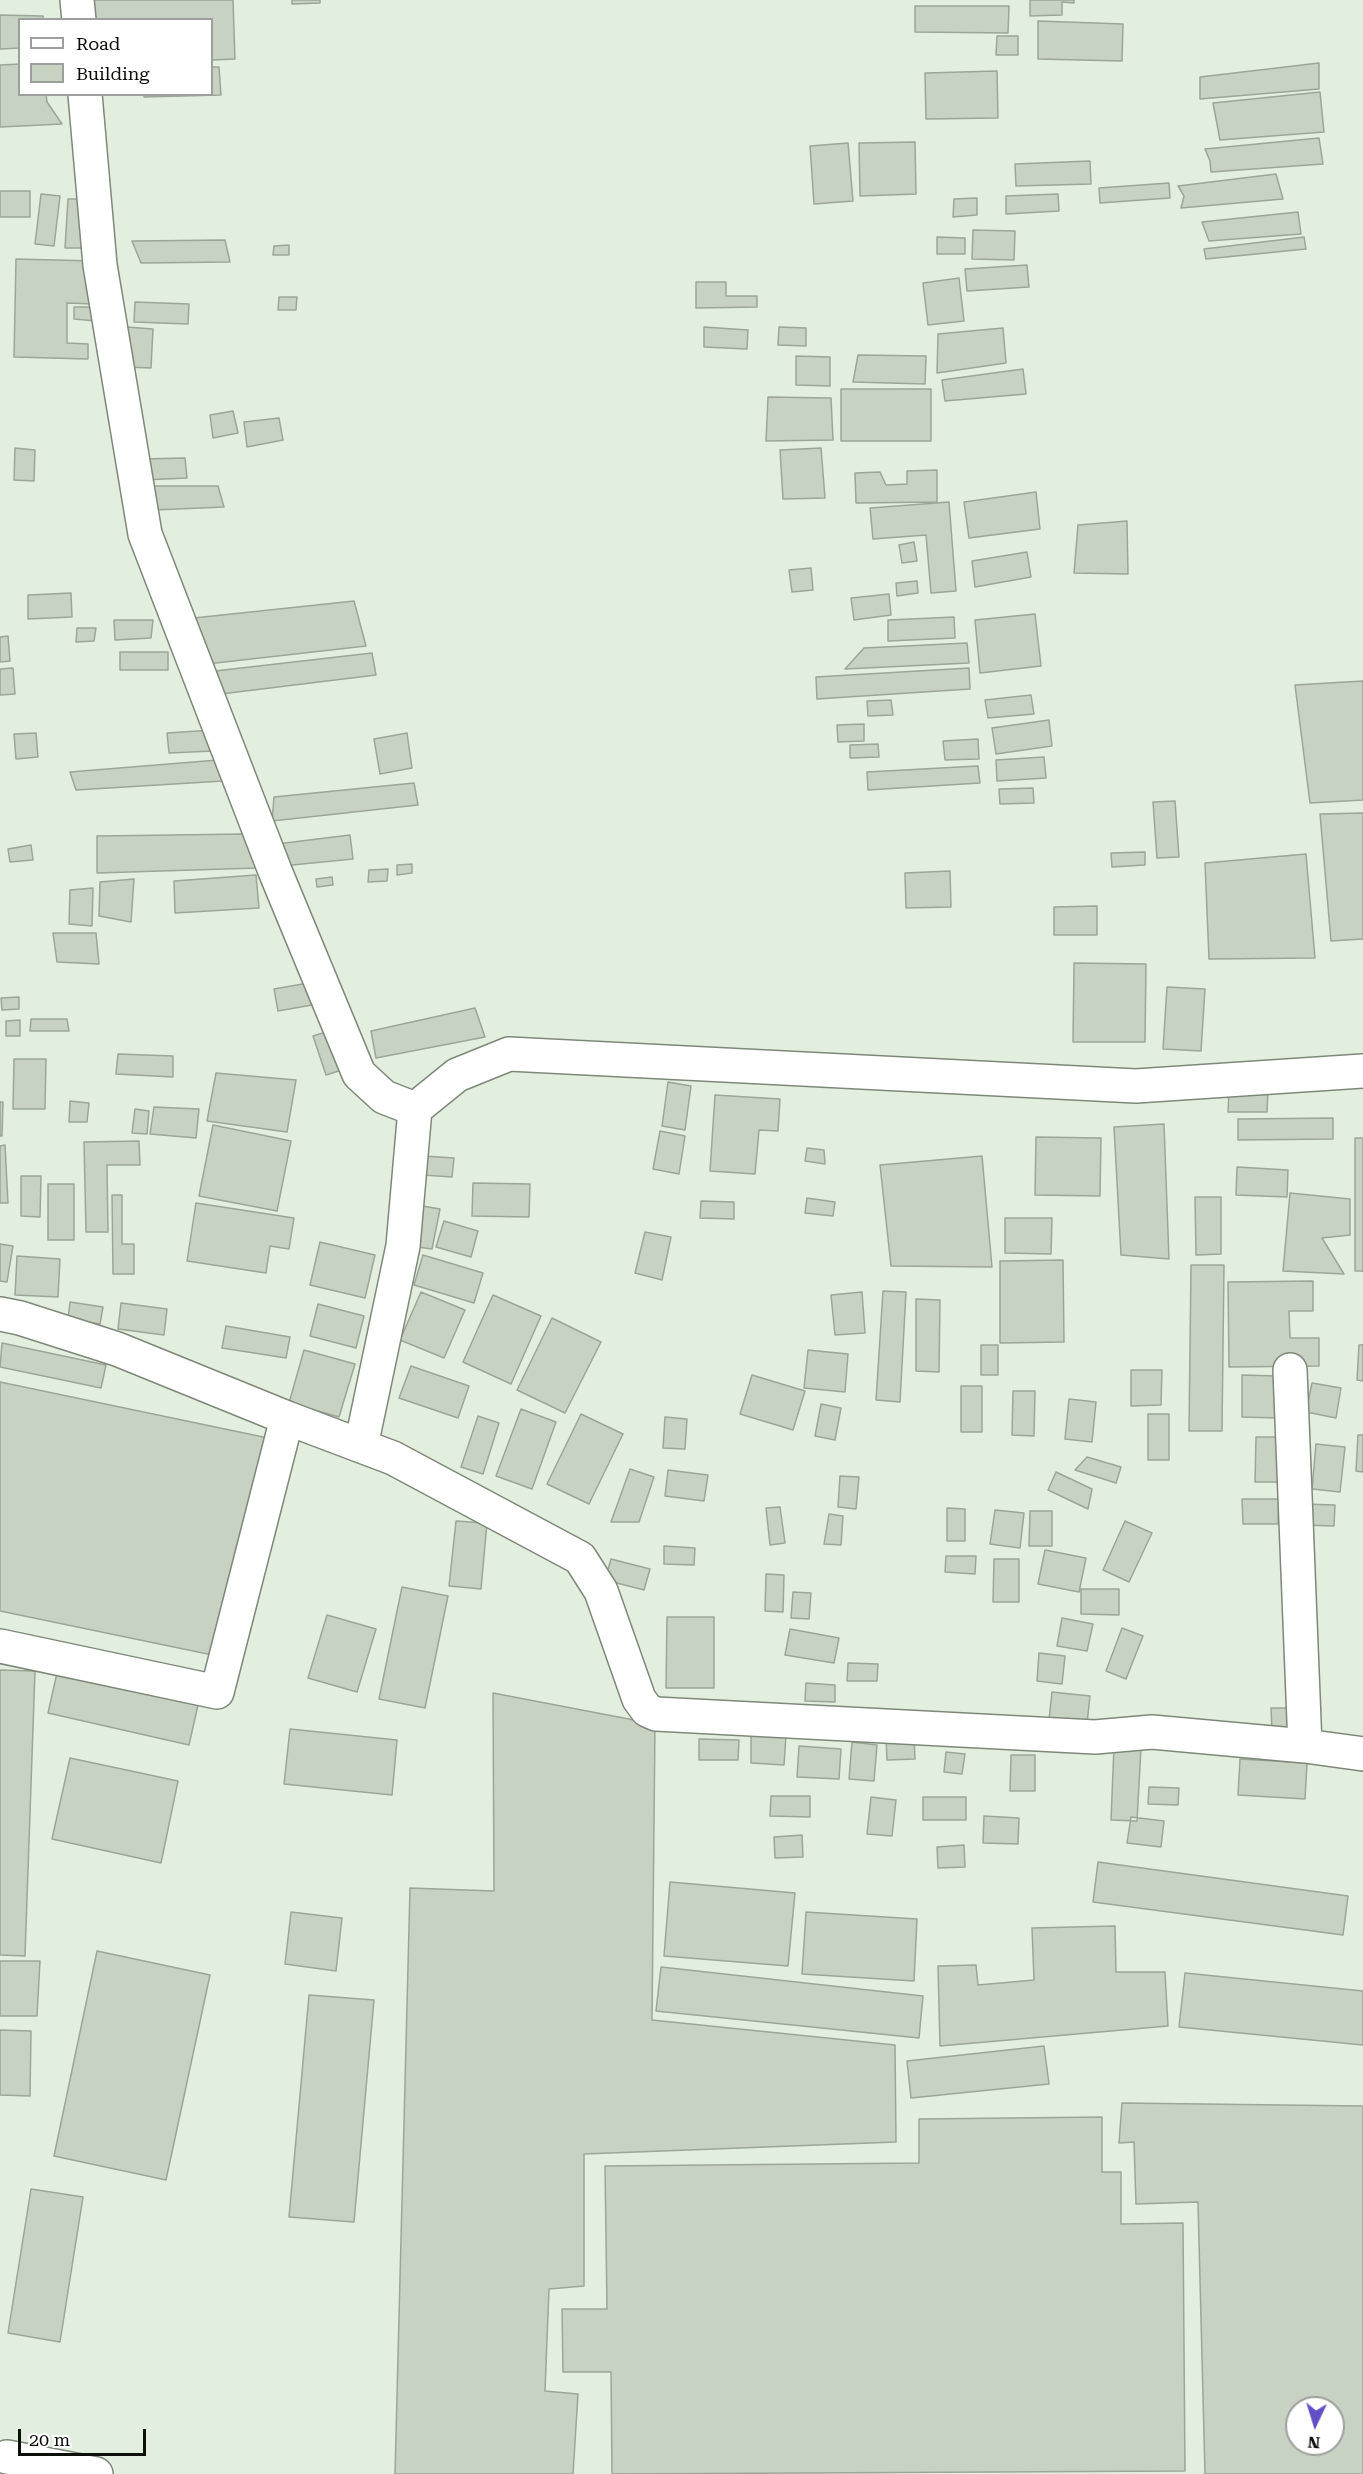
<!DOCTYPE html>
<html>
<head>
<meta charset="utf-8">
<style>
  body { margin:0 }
  #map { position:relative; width:1363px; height:2474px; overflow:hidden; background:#e3efde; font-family:"Roboto Serif",serif }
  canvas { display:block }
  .legend { position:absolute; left:18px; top:18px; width:195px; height:78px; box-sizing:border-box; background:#fff; border:2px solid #9d9f9d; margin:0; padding:8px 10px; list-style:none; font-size:18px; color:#0b0e09 }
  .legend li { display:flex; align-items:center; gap:12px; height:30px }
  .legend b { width:30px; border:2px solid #9d9f9d }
  .north { position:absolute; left:1285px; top:2396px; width:60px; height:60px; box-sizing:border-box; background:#fff; border:2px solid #9d9f9d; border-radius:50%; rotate:184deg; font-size:16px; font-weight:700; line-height:24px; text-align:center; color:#0b0e09 }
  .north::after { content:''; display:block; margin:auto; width:21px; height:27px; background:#624fc7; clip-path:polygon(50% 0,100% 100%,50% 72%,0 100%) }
  .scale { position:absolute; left:18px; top:2429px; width:128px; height:27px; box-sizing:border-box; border:3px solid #0b0e09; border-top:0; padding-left:8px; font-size:18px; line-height:21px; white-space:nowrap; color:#0b0e09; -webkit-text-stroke:4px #fff; paint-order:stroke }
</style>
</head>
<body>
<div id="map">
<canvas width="1363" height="2474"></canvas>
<ul class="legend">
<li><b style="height:8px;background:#fff"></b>Road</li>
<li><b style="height:16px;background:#c7d2c2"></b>Building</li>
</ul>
<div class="north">N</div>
<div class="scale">20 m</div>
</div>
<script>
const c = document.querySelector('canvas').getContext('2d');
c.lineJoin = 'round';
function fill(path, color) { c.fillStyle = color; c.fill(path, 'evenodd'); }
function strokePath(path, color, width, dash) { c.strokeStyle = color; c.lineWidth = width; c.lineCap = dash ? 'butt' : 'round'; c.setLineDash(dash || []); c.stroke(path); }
const building = new Path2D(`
  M82 0H233L235 59 212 60V20H83Z
  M292 0H320V3L292 4Z
  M1030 0H1074V3L1062 2V15L1030 16Z
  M915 6H1009L1008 33 915 32Z
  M0 15 43 16V20H20V48L0 49Z
  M1038 21 1123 24 1122 61 1038 59Z
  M997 36H1018V55H996Z
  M1319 63V89L1200 99V77Z
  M20 64V94H46L47 102 62 124 0 127V65Z
  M212 67H219L221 95 144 97V94H212Z
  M997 71 998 118 926 119 925 73Z
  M1320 92 1324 132 1220 140 1213 103Z
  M1319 138 1323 164 1211 172 1210 161 1205 149Z
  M915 142 916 194 860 196 859 143Z
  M848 143 853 201 814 204 810 146Z
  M1090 161 1091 184 1016 186 1015 164Z
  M1276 174 1283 199 1181 208 1184 196 1178 186Z
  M1169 183 1170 198 1100 203 1099 188Z
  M0 191H30V217H0Z
  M41 194 60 196 54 246 35 244Z
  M1058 194 1059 211 1006 214V196Z
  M977 198V215L953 217 954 199Z
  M68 199H84V248H65Z
  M1298 212 1301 234 1209 241 1202 222Z
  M973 230 1015 231 1014 260 972 259Z
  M937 237 965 238V254H937Z
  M1304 237 1306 249 1206 259 1204 249Z
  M225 240 230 262 141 263 132 241Z
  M289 245V255H273L274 246Z
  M16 259 94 261 93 304 67 303V343L88 344V359L14 357Z
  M1027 265 1029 287 967 291 965 269Z
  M959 278 964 321 928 325 923 283Z
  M696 282H726V296H757V307L696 308Z
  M279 297H297L296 310H278Z
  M135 302 189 304 188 324 134 322Z
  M74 307H96V321L74 319Z
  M127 327 153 329 151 368 125 367Z
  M704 327 748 330 747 349 704 347Z
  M779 327 806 328V346L778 345Z
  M1003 328 1006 363 937 373 938 334Z
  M858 355 926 356 925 384 853 382Z
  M796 356 830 357V386L796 385Z
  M1023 369 1026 394 945 401 942 380Z
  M841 389H931V441H841Z
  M768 397 831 398 833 440 766 441Z
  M233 411 238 433 213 438 210 415Z
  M279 418 283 440 247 447 244 422Z
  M15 448 35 450 34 481 14 480Z
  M821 448 825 498 783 499 780 450Z
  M185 458 187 478 142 480 140 459Z
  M937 470V502L856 503 855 473 880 472 886 485 907 484V471Z
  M140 486H218L224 507 154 510Z
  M1036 492 1040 529 969 538 964 502Z
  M949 502 956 591 931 593 926 535 873 539 870 508Z
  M1127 521 1128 574 1074 573 1078 525Z
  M914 542 917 561 902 563 899 545Z
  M1027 552 1031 577 975 587 972 561Z
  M811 568 813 590 792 592 789 570Z
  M917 581 918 593 897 596 896 583Z
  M71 593 72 617 28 619V595Z
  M889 594 891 615 854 620 851 598Z
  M354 601 366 646 207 664 194 618Z
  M1035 614 1041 666 980 673 975 620Z
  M954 617 955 638 888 641V620Z
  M114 620H153L151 638 115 640Z
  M77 628H96L94 641 76 642Z
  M8 636 10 661 0 662V637Z
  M967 643 969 663 845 669 864 648Z
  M120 652H168V670H120Z
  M372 653 376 675 221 694 215 671Z
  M13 668 15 694 0 695V669Z
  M969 668 970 689 817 699 816 677Z
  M1363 681V800L1310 803 1295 685Z
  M1031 695 1034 714 988 718 985 700Z
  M891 700 893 715 868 716 867 701Z
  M1049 720 1052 746 996 754 992 728Z
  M864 724V741L838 742 837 725Z
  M213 730 214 751 169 753 167 733Z
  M36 733 38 757 16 759 14 734Z
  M407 733 412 768 380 774 374 739Z
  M978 739 979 759 945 760 943 741Z
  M878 744 879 757 850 758V745Z
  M1044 757 1046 778 997 781 996 760Z
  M218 760 223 781 76 790 70 772Z
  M978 766 980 783 868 790 867 772Z
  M414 783 418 805 272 821 274 797Z
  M1033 788 1034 803 1000 804 999 789Z
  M1175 801 1179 857 1157 858 1153 802Z
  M1363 813V939L1331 941 1320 814Z
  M246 834 257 868 97 873V836Z
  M350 835 353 859 282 866 277 844Z
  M31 845 33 860 10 862 8 849Z
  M1145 852V865L1112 867 1111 853Z
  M1306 854 1315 958 1209 959 1205 863Z
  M412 864V873L397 875V865Z
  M388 869 387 881 368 882 369 870Z
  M950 871 951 907 906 908 905 873Z
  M256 875 259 908 175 913 174 881Z
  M332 877 333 885 317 887 316 879Z
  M134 879 131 922 99 916 100 882Z
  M93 888 92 926 69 924 70 890Z
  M1097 906V935H1054V907Z
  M53 933H96L99 964 57 962Z
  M1074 963 1146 964 1145 1042H1073Z
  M314 982 318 1004 278 1011 274 989Z
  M1167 987 1205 989 1201 1051 1163 1049Z
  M19 997V1009L2 1010 1 998Z
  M475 1008 485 1037 376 1058 371 1031Z
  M31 1019H67L69 1031H30Z
  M20 1020V1036H6V1021Z
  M336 1029 348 1068 326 1075 313 1036Z
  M118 1054 173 1056V1077L116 1074Z
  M14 1059H46L45 1109H13Z
  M216 1073 296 1080 287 1132 207 1121Z
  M668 1082 691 1086 685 1130 662 1126Z
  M1229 1089 1268 1091 1267 1112H1228Z
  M715 1095 780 1099 778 1131 759 1130 755 1174 710 1171Z
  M70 1101 89 1103 87 1122H69Z
  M0 1102H3L2 1136H0Z
  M154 1107 199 1109 196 1138 150 1134Z
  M135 1109 149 1111 147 1134 132 1133Z
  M1333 1118V1139L1238 1140V1119Z
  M1164 1124 1169 1259 1121 1255 1114 1127Z
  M213 1125 291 1141 277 1211 199 1196Z
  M660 1131 685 1136 679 1174 653 1169Z
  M1036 1137 1101 1138 1100 1196 1035 1195Z
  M1355 1138H1363V1271H1355Z
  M139 1141 140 1165H107L108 1232H86L84 1142Z
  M5 1145 8 1203H0V1146Z
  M807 1148 824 1150 825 1164 805 1161Z
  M424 1156 454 1158 452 1177 423 1175Z
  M982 1156 992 1267 891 1266 880 1165Z
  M1237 1167 1288 1170 1287 1197 1236 1195Z
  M21 1176H41L40 1217 21 1216Z
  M473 1183 530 1184 529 1217 472 1216Z
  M48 1184H74V1240H48Z
  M1290 1193 1350 1199V1235L1322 1238 1344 1274 1283 1271Z
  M112 1195H122V1244H134V1274H113Z
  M1195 1197H1221V1254L1196 1255Z
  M807 1198 835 1202 833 1216 805 1213Z
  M701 1201 734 1202V1219L700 1218Z
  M196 1203 294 1218 289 1249 270 1246 266 1273 187 1261Z
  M417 1205 440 1209 432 1249 410 1246Z
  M1005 1218H1052L1051 1254 1005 1253Z
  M444 1221 478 1231 471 1257 436 1247Z
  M645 1232 671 1237 662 1280 635 1273Z
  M320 1242 375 1255 365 1298 310 1285Z
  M0 1244 13 1246 7 1282 0 1281Z
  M423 1255 483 1273 474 1303 414 1285Z
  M17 1256 60 1259 58 1297 15 1295Z
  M1063 1260 1064 1342 1000 1343V1261Z
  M1191 1265H1224L1222 1431H1189Z
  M1313 1281V1311H1289L1290 1338H1319V1366L1229 1367 1228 1282Z
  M883 1291 906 1292 900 1402 876 1400Z
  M421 1292 465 1310 444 1358 400 1340Z
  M862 1292 865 1333 835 1335 831 1295Z
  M493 1295 541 1316 511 1384 463 1362Z
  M916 1299 940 1300 939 1372 916 1371Z
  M70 1302 103 1307 100 1324 68 1319Z
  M121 1303 167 1309 164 1335 118 1329Z
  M318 1304 364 1316 356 1348 310 1336Z
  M552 1318 601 1342 565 1413 517 1390Z
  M226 1326 290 1337 286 1358 222 1348Z
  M2 1343 106 1365 101 1388 0 1367Z
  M981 1345H998V1375H981Z
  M1359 1345H1363V1381L1357 1380Z
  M304 1350 355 1364 339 1417 289 1403Z
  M808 1350 848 1354 845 1392 804 1388Z
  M411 1366 469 1386 458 1418 399 1398Z
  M1131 1370H1162L1161 1405 1131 1406Z
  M752 1375 805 1391 793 1430 740 1414Z
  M1242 1375 1278 1376 1277 1418 1242 1417Z
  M0 1382 268 1438 222 1657 0 1611Z
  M1312 1383 1341 1388 1336 1418 1306 1412Z
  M961 1386H982V1432H961Z
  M1013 1391H1035L1034 1436 1012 1435Z
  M1069 1399 1096 1402 1092 1442 1065 1439Z
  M821 1404 841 1408 835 1440 815 1436Z
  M521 1409 556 1422 532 1489 496 1476Z
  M581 1414 623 1434 589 1504 547 1484Z
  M1148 1414H1169V1460H1148Z
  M478 1416 499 1423 483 1474 461 1467Z
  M665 1417 687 1419 685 1449 663 1448Z
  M1358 1435H1363V1472L1356 1471Z
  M1256 1437H1282L1281 1482H1255Z
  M1316 1444 1345 1447 1340 1492 1312 1489Z
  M1087 1457 1121 1467 1116 1483 1075 1470Z
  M630 1469 654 1477 639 1522H611Z
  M668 1470 708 1475 704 1501 665 1496Z
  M1056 1472 1092 1489 1088 1509 1048 1490Z
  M840 1476 859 1477 856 1509 838 1507Z
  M1242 1499H1279L1278 1524H1243Z
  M1303 1504 1335 1505 1334 1526 1302 1525Z
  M780 1507 785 1543 770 1545 766 1508Z
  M947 1508 965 1509V1541H947Z
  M995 1510 1024 1513 1020 1548 990 1544Z
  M1030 1511H1052V1546H1029Z
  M829 1514 843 1516 841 1545 824 1544Z
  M456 1521 487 1523 481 1589 449 1586Z
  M1125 1521 1152 1533 1129 1582 1103 1570Z
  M664 1546 695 1548 694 1565 664 1564Z
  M1045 1550 1086 1558 1079 1592 1038 1584Z
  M946 1556H976L975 1574 945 1572Z
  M611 1559 650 1569 644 1590 605 1580Z
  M994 1559H1019V1602H993Z
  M766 1574 784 1575 783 1612 765 1611Z
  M402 1587 448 1596 425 1708 379 1699Z
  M1081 1589H1119V1615L1081 1614Z
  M793 1592 811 1593 809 1619 791 1618Z
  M327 1615 376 1629 357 1692 308 1678Z
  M667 1617H714V1688H666Z
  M1062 1618 1093 1624 1087 1651 1057 1646Z
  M1122 1628 1143 1636 1126 1679 1106 1671Z
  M790 1629 839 1638 834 1663 785 1655Z
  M1039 1653 1065 1656 1062 1684 1037 1681Z
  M848 1663 878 1664 877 1681H847Z
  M0 1670 35 1671 25 1956 0 1955Z
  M57 1673 198 1705 189 1745 48 1713Z
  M806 1683 835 1685V1702L805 1701Z
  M1052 1692 1090 1696 1086 1733 1048 1729Z
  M493 1693 655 1724 652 2020 895 2045 896 2142 584 2154V2286L549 2289 545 2391 578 2394 573 2474H395L410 1888 494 1891Z
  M1271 1708H1288V1732H1272Z
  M290 1729 397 1740 392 1795 284 1784Z
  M751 1734 786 1735 784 1765 751 1763Z
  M914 1737 915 1759 887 1760 886 1738Z
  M699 1739 739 1740 738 1760H699Z
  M852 1742 877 1745 874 1781 849 1779Z
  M799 1746 841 1749 839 1779 797 1777Z
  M1114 1747 1141 1748 1137 1821 1111 1820Z
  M946 1752 965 1754 962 1774 944 1772Z
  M1011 1755H1035V1791H1010Z
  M70 1758 178 1781 161 1863 52 1839Z
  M1240 1759 1307 1763 1305 1799 1238 1795Z
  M1149 1787 1179 1788 1178 1805 1148 1804Z
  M771 1796H810V1817L770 1816Z
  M871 1797 896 1800 892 1836 867 1834Z
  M923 1797H966V1820H923Z
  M984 1816 1019 1818 1018 1844 983 1843Z
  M1131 1817 1164 1821 1161 1847 1127 1843Z
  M802 1835 803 1857 775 1858 774 1837Z
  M964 1845 965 1867 938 1868 937 1847Z
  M1098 1862 1348 1896 1343 1935 1093 1902Z
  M670 1882 795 1893 788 1966 664 1956Z
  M291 1912 342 1918 336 1971 285 1964Z
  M806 1912 917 1919 914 1981 802 1974Z
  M1115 1926 1116 1972H1165L1168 2026 940 2046 938 1966 976 1965 978 1985 1034 1980 1032 1928Z
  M97 1951 210 1975 166 2180 54 2156Z
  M0 1961H40L37 2016H0Z
  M661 1967 923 1996 919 2038 656 2011Z
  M1185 1973 1363 1991V2045L1179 2027Z
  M309 1995 374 2000 354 2222 289 2217Z
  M0 2030 31 2031 30 2096 0 2095Z
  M1044 2046 1049 2084 911 2098 907 2061Z
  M1122 2103 1363 2106V2474H1205L1198 2202 1136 2204 1134 2142 1119 2143ZM1297 2408H1333V2444H1297Z
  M1102 2117V2172H1121V2224L1183 2223 1185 2471 612 2474 611 2372H563L562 2309H607L605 2166 919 2163V2119Z
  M31 2189 83 2197 60 2342 8 2333Z`);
fill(building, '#c7d2c2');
strokePath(building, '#9ba696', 1.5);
const minor = new Path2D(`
  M77 0 79 20
  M85 94 100 265 145 534 275 871 359 1074 384 1097 415 1109
  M0 1314 20 1318 117 1349 287 1418 393 1458 580 1558 601 1591 639 1699 647 1710 656 1714 1095 1737 1152 1732 1305 1746
  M1290 1370 1305 1746 1363 1754
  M361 1446 403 1246 415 1109 457 1075 509 1054 1136 1086 1363 1071
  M0 1646 217 1692 287 1418
  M7 2457 96 2474`);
strokePath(minor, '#7e8879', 36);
strokePath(minor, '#fff', 33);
</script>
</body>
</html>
